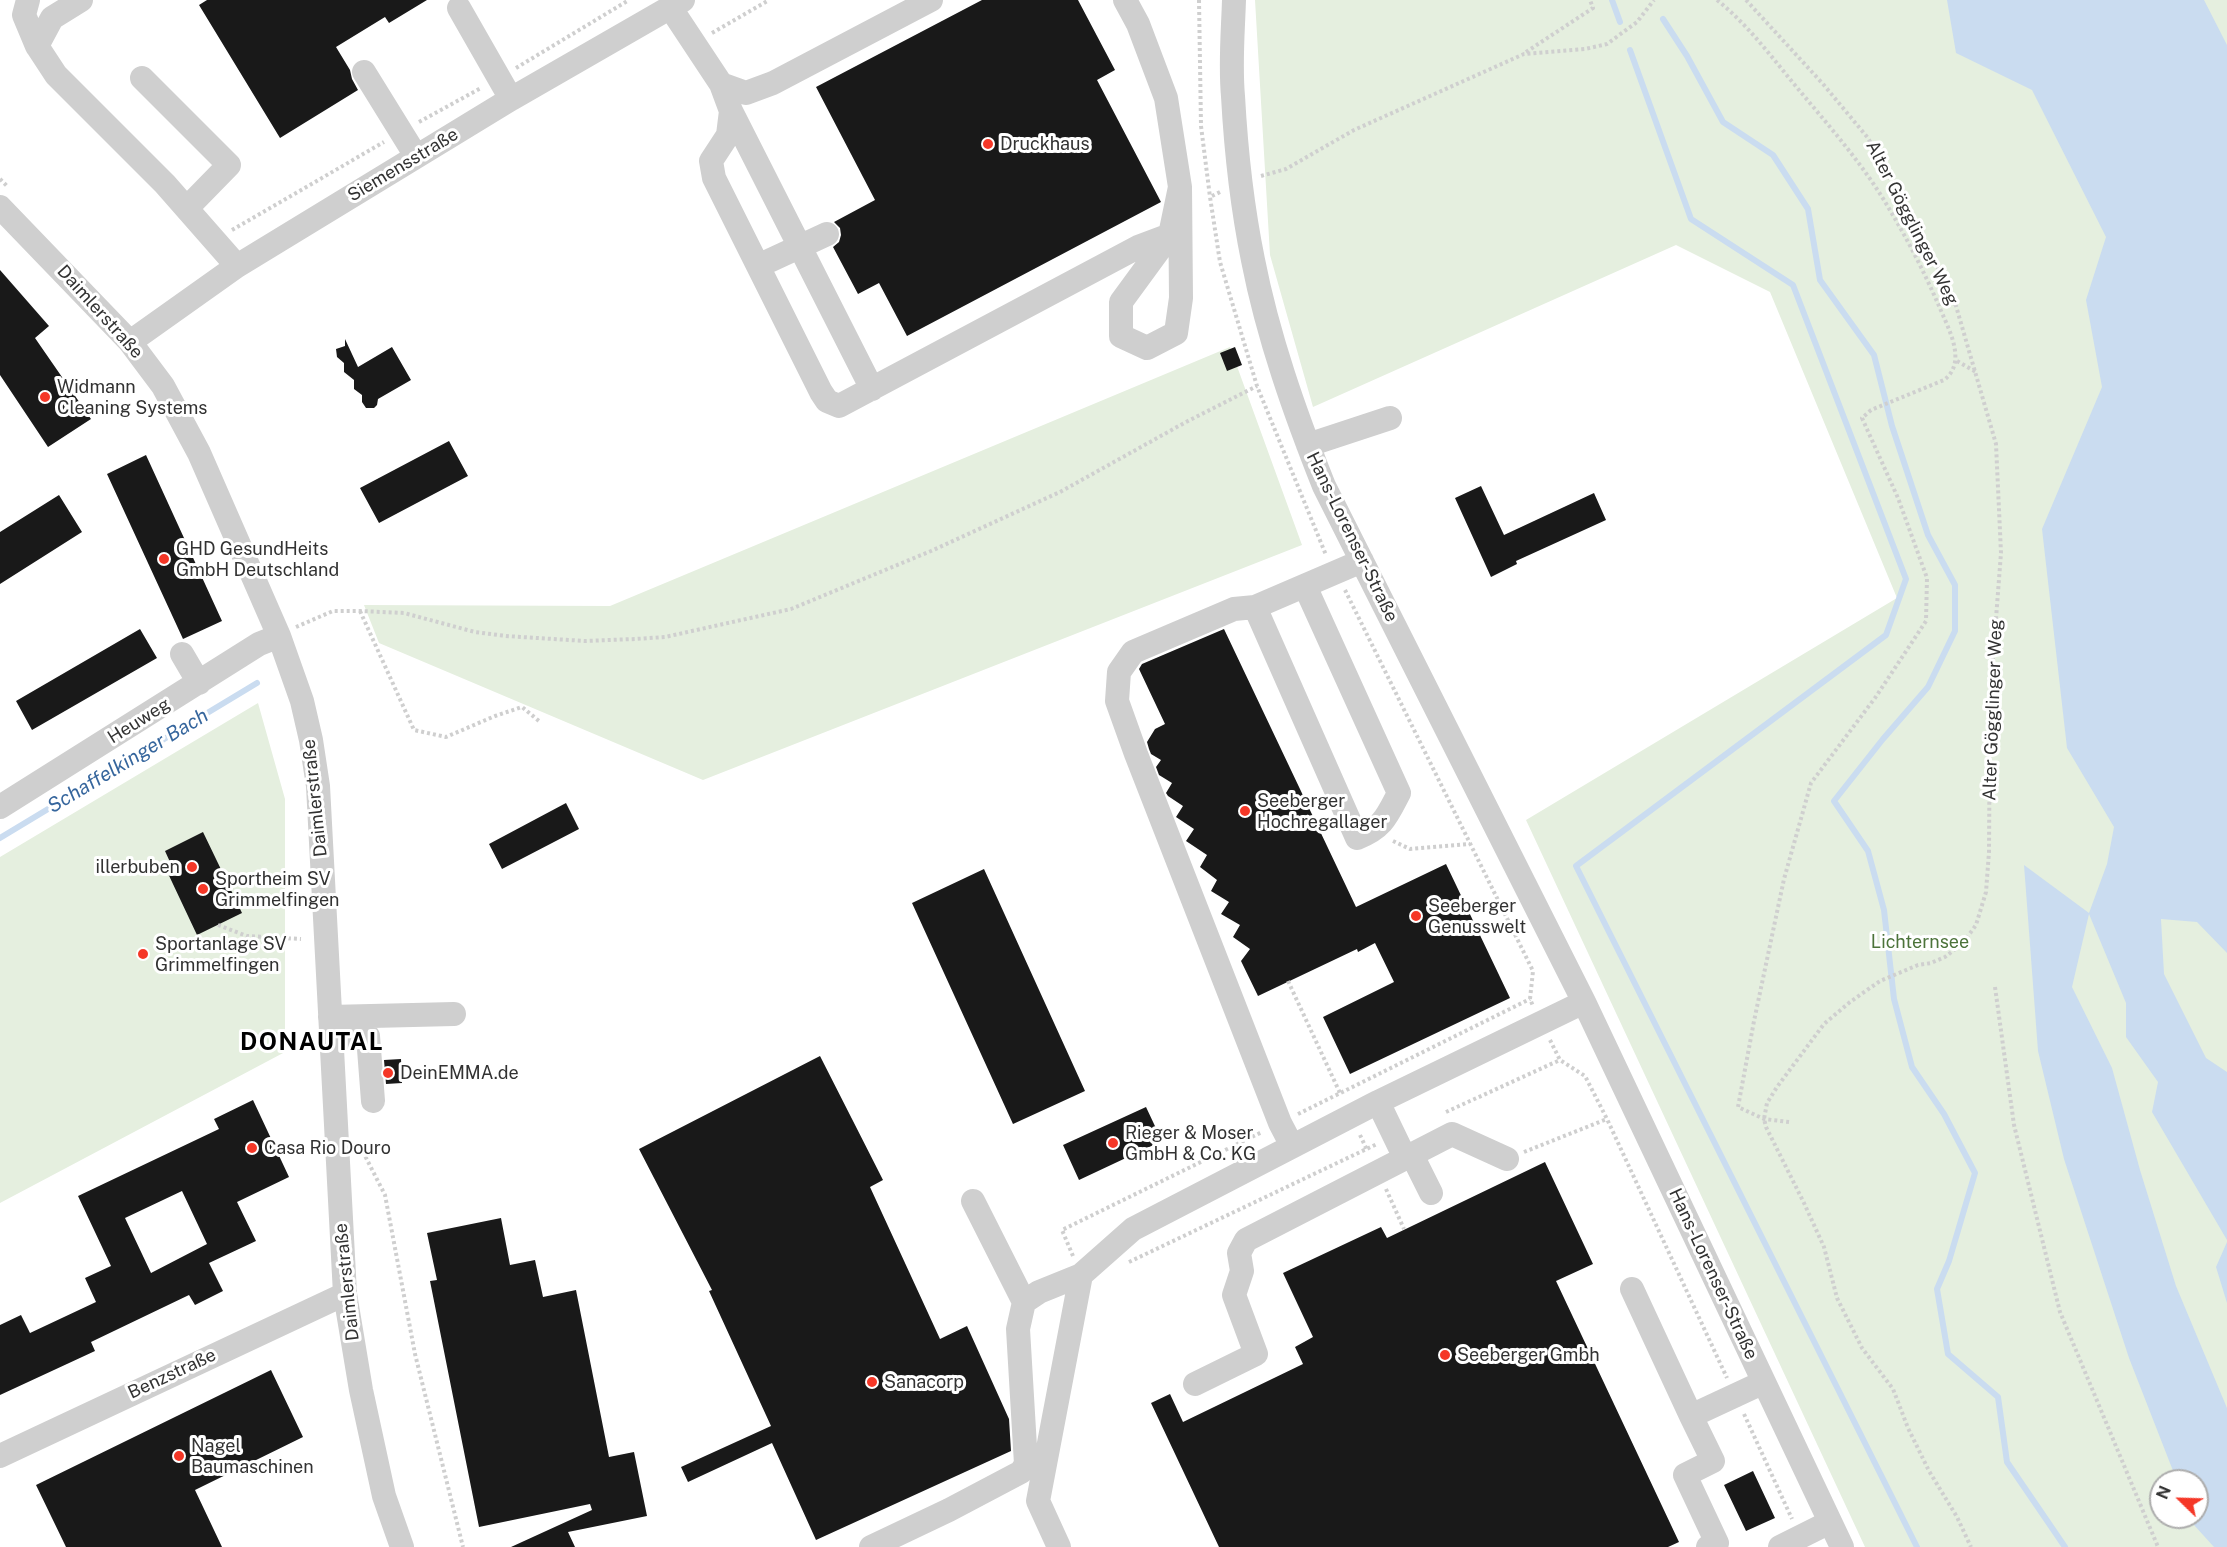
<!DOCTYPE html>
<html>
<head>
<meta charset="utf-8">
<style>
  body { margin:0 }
  #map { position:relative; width:2227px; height:1547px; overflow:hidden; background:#fff; font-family:"Public Sans",sans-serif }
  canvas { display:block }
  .north { position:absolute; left:2149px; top:1469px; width:60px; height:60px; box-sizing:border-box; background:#fff; border:2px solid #adadad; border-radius:50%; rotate:293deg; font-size:16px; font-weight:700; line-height:24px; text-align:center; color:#323232 }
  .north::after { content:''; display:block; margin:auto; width:21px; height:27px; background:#f53727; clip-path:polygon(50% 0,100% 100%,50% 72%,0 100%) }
</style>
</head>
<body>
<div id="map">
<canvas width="2227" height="1547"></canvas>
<div class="north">N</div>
</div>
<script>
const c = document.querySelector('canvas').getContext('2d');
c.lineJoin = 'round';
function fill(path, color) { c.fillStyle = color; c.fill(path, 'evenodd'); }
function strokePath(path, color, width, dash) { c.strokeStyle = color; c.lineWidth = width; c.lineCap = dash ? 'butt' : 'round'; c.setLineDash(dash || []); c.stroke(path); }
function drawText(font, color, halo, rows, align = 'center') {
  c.font = font + ' "Public Sans",sans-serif'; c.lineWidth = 6; c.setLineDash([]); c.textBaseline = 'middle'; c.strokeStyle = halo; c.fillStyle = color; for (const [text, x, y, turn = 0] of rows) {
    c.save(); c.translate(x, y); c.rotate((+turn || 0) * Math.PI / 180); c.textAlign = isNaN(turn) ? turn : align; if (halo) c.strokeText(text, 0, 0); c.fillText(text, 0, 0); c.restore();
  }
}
fill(new Path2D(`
  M1255 0H2227V1547H1865L1526 820 1897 598 1770 292 1676 245 1313 407 1270 255ZM2161 1481H2197V1517H2161Z
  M1230 347 1302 545 703 780 379 643 364 605 610 606Z
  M258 703 285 799V1052L0 1203V857Z`), '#e5efdf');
fill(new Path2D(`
  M1947 0H2204L2227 45V953L2197 922 2161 919 2164 974 2206 1058 2227 1072V1240L2152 1112 2158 1082 2126 1037V1003L2089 914 2072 987 2112 1068 2140 1170 2176 1286 2227 1408V1547H2214L2194 1525 2191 1517H2197V1481H2177L2129 1358 2064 1159 2038 1051 2024 865 2089 913 2107 864 2114 827 2067 748 2042 529 2102 387 2086 300 2106 237 2032 90 1956 53Z
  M2227 1242V1303L2216 1267Z`), '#cadcf0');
strokePath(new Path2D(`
  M1612 0 1620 22
  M1663 19 1687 56 1723 122 1773 155 1808 209 1820 280 1874 355 1892 426 1928 535 1955 585V631L1928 687 1883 739 1834 801 1868 851 1884 910 1894 999 1912 1067 1944 1114 1975 1173 1949 1261 1937 1289 1948 1354 1998 1397 2007 1462 2065 1547
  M1630 50 1691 219 1793 285 1906 579 1886 635 1576 866 1917 1547
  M0 838 257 683`), '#cadcf0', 6);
fill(new Path2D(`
  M207 0H427L389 23 385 17 336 47 350 70 352 79 358 90 280 138 199 5Z
  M982 0H1078L1115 70 1097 80 1161 202 907 336 879 283 858 294 833 247 839 242 841 235 840 228 834 222 875 200 816 87Z
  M0 270 49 326 35 338 91 419 48 447 0 375Z
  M345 339 358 367 392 347 411 380 378 399 377 405 374 408H366L362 402V395L354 389V380L344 372V363L337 357 336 349 345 346Z
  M1235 347 1242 365 1227 371 1220 353Z
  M449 441 468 476 379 523 360 488Z
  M146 455 222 621 183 639 107 474Z
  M1481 486 1504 535 1594 493 1606 520 1516 561 1517 564 1491 577 1455 498Z
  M59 495 82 532 0 584V532Z
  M140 629 157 658 32 730 16 701Z
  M1224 629 1356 907 1446 864 1510 998 1350 1074 1323 1017 1394 982 1375 943 1358 952 1357 949 1258 996 1241 961 1250 949 1233 937 1240 925 1221 914 1229 902 1211 891 1217 880 1200 867 1207 855 1186 841 1194 829 1176 817 1183 806 1168 796 1166 793 1172 783 1159 775 1156 767 1161 760 1151 754 1149 749 1147 742 1155 729 1165 724 1139 669 1142 664 1156 658Z
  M566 803 579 829 502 869 489 844Z
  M203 832 242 913 197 935 164 865 170 862 165 851Z
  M984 869 1085 1091 1013 1124 912 903Z
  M820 1056 883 1180 870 1187 940 1339 967 1326 1009 1419 1011 1451 816 1540 772 1443 688 1482 681 1467 771 1426 709 1291 712 1290 639 1149Z
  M401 1059 402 1083 386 1084 384 1060Z
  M253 1100 289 1177 237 1202 256 1241 209 1263 223 1291 195 1305 189 1295 91 1342 95 1351 0 1395V1325L21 1315 30 1333 96 1302 85 1278 111 1266 78 1196 219 1129 214 1119ZM182 1191 207 1244 151 1273 125 1218Z
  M1146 1107 1162 1141 1079 1180 1063 1145Z
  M1545 1162 1593 1264 1556 1281 1679 1542 1668 1547H1219L1151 1403 1170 1394 1183 1422 1303 1364 1295 1347 1313 1337 1283 1273 1381 1227 1387 1238Z
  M501 1218 510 1265 535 1260 543 1297 576 1290 609 1457 634 1452 647 1516 568 1532 575 1547H511L592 1510 590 1504 479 1527 430 1281 437 1280 427 1233Z
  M271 1370 303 1437 195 1490 222 1547H66L36 1485Z
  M1753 1471 1775 1518 1746 1531 1724 1485Z`), '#191919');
strokePath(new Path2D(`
  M1199 0 1201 126 1210 197
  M1717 0C1747 24 1770 55 1794 84 1828 125 1865 166 1891 212 1909 242 1925 274 1939 306 1948 328 1968 362 1944 380L1871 410 1862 418 1898 498 1927 578 1926 621 1875 698 1811 783 1784 879 1754 1021 1738 1107 1764 1119 1789 1122
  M1746 0 1823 84 1868 138 1930 251 1956 306 1996 444 2001 553 1990 697 1989 852 1986 892 1976 925 1963 943 1945 957 1931 963 1918 965 1880 981 1850 1002 1824 1024 1777 1087 1767 1103 1764 1119 1766 1127 1804 1203 1824 1247 1837 1298 1862 1348 1893 1389 1908 1428 1929 1471 1957 1517 1971 1547
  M712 33 769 0
  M1526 52 1593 8 1590 0
  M516 68 629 0
  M419 122 481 88
  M1261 176 1286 169 1354 130 1524 54 1585 49 1607 44 1637 22 1654 0
  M0 179 8 187
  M1220 192 1210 197 1220 262 1257 386 1326 555
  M232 230 384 142
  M1957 361 1976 372
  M1345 590 1533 971 1530 999 1533 1006
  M360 611 414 730 446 737 495 716 522 707 539 721
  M296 627 333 611H360L404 613 475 632 506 636 585 641 635 639 665 637 791 609 931 551 1060 492 1186 422 1257 386
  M1393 841 1410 849 1470 844
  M218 925 247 936 301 939
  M1288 981 1340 1093
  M1995 987 2014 1125 2060 1312 2158 1547
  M1550 1040 1560 1060 1585 1076 1607 1119 1727 1378
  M1446 1112 1560 1060
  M1298 1114 1530 999
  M1360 1135 1367 1150
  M360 1146 385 1195 415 1354 463 1547
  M1524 1152 1607 1119
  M1386 1189 1404 1229
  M1073 1256 1062 1230 1262 1132
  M1129 1262 1377 1144
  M1744 1414 1792 1519`), '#cfcfcf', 4, [3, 3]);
strokePath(new Path2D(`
  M28 0 24 15 37 46
  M81 0 52 18 37 46 56 75 165 184 237 266
  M1125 0 1138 24 1166 98 1180 187 1181 298 1176 333 1147 348 1121 336V302L1170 235 1180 187
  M1234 0C1233 32 1230 64 1233 96 1236 151 1242 206 1253 260 1268 337 1295 413 1324 486L1584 1002 1842 1547
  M670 7 721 84 746 93 773 83 931 0
  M459 8 511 99
  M364 72 416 156
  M142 78 229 165 187 208
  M721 84 731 111 872 389
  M731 111 728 135 711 161 714 178 821 392 827 401 839 406 1138 247 1170 235
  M0 207 130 342 163 386 199 453 279 636 302 701 311 740 318 786 345 1294 361 1390 384 1496 402 1547
  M758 266 827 234
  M130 342 237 266 511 99 683 0
  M1308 445 1390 418
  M1255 607 1357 838C1383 828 1387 816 1399 793L1305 586
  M182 654 199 683
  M0 807 259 644 279 636
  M330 1017 454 1014
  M331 1038 368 1036 373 1101
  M1378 1102 1405 1158
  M1292 1146 1280 1123 1136 754 1117 701 1119 672 1133 652 1234 609 1255 607 1362 561
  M1412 1155 1431 1193
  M973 1201 1024 1302
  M1632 1289 1691 1416 1764 1382
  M1195 1384 1256 1354 1234 1295 1242 1271 1239 1253 1246 1240 1452 1134 1507 1159
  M1691 1416 1713 1461 1685 1475 1717 1543 1708 1547
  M0 1456 345 1294
  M871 1547 949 1510 1021 1472 1026 1464 1018 1329 1024 1302 1039 1292 1081 1275 1133 1229 1378 1102 1584 1002
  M1059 1547 1038 1501 1081 1275
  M1780 1547 1830 1522`), '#cfcfcf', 24);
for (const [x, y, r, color] of [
  [988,144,6,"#f53727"],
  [45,397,6,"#f53727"],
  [164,559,6,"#f53727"],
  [1245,811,6,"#f53727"],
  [192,867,6,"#f53727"],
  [203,889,6,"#f53727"],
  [1416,916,6,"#f53727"],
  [143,954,6,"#f53727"],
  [388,1073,6,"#f53727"],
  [1113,1143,6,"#f53727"],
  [252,1148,6,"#f53727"],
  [1445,1355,6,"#f53727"],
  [872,1382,6,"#f53727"],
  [179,1456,6,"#f53727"]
]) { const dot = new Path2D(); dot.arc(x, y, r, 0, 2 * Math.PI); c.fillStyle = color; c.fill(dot); strokePath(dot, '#fff', 2); }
drawText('18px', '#323232', '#fff', [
  ["Druckhaus",1000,144],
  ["Widmann",57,387],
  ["Cleaning Systems",57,408],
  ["GHD GesundHeits",176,549],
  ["GmbH Deutschland",176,570],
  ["Seeberger",1257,801],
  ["Hochregallager",1257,822],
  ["illerbuben",180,867,"right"],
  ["Sportheim SV",215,879],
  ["Grimmelfingen",215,900],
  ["Seeberger",1428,906],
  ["Genusswelt",1428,927],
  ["Sportanlage SV",155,944],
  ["Grimmelfingen",155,965],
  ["DeinEMMA.de",400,1073],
  ["Rieger & Moser",1125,1133],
  ["GmbH & Co. KG",1125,1154],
  ["Casa Rio Douro",264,1148],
  ["Seeberger Gmbh",1457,1355],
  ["Sanacorp",884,1382],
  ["Nagel",191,1446],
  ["Baumaschinen",191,1467]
], 'left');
drawText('18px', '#323232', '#fff', [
  ["Siemensstraße",403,165,-31],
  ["Alter Gögglinger Weg",1912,223,63],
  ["Daimlerstraße",100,312,48],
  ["Hans-Lorenser-Straße",1352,537,64],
  ["Alter Gögglinger Weg",1993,710,-88],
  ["Heuweg",139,721,-32],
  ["Daimlerstraße",315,798,-96],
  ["Hans-Lorenser-Straße",1713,1274,65],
  ["Daimlerstraße",347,1282,-96],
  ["Benzstraße",172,1374,-25]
]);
drawText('18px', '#4c733a', '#fff', [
  ["Lichternsee",1920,942]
]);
drawText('italic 20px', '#36669d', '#fff', [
  ["Schaffelkinger Bach",128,761,-31]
]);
c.letterSpacing = '1.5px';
drawText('bold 24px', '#000', '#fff', [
  ["DONAUTAL",312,1043]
]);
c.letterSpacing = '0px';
</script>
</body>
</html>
